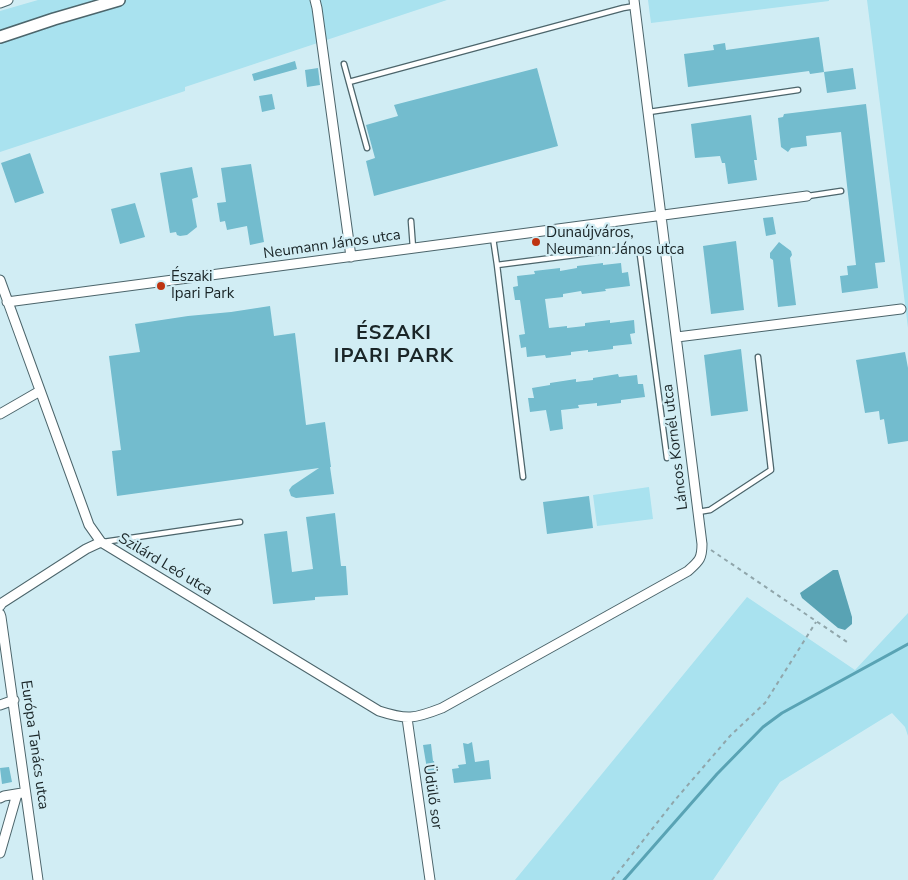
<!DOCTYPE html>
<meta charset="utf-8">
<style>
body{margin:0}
canvas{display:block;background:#d1edf4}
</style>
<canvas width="908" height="880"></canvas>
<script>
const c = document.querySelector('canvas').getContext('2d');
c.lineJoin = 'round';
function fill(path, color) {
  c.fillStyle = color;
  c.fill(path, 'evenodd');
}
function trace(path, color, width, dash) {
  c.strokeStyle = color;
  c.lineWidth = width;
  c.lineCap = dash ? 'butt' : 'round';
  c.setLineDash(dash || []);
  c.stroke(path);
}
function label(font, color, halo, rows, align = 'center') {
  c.font = font + ' "Nunito Sans",sans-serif';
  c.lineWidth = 4.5;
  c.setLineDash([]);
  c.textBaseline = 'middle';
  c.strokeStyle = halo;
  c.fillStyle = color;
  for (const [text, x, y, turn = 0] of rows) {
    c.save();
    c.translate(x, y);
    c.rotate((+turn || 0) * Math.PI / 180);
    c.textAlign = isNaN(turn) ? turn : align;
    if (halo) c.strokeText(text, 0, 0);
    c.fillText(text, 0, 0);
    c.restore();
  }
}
const green = new Path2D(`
 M38 0H447L185 87V91L0 152V11Z
 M648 0H829V1L651 23Z
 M867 0H908V328Z
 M649 487 653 519 597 526 593 495Z
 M747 597 855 670 908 613V736L905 727 892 713 780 782 713 880H515Z`);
const water = new Path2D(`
 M833 570H838L852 617V624L845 630 838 628 802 598 800 593Z`);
const stream = new Path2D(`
 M624 880 717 774 763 727 782 713 908 644`);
const building = new Path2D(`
 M819 37 824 72 810 74 809 71 688 87 684 54 714 50 713 45 725 43 726 50Z
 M295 61 297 69 254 81 252 74Z
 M318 68 320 85 307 87 305 70Z
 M537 68 558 146 374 196 366 161 375 158 366 125 398 116 394 105Z
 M853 68 856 89 827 93 824 72Z
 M272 94 275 109 262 112 259 96Z
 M866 104 885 262 875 263 878 288 842 293 840 276 848 275 847 266 856 265 841 132 806 136 807 146 791 148 788 152 781 147 778 118 783 117 784 114Z
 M751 115 757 160H754L757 180 728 184 725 163H722L720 156 695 158 691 124Z
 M30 153 44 193 15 203 1 163Z
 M251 164 264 242 250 245 247 226 227 230 225 221 220 222 217 203 226 202 221 168Z
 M192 167 198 197 192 199 197 227 187 235 180 236 177 235 176 232 170 233 160 173Z
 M135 203 145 237 120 244 111 209Z
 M773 217 776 234 766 236 763 218Z
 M736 241 744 310 711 314 703 246Z
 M779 242 791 251 792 255 790 258 796 305 778 307 773 260 770 258V253Z
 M603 263V265L621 263 622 273 628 272 630 286 605 289 606 291 582 294 581 291 563 294V297L545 299 549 328 567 326V328L585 326V323L610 320V323L634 320 635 333 630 334 632 344 613 346V349L588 352V350L571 352V355L546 358 545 355 527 357 526 347 521 348 519 335 525 334 520 300H515L513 287 518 286 517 276 535 274 534 271 560 268V271L577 268V266Z
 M270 306 274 336 295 333 306 425 325 422 331 467H330L334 494 296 498 291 496 289 490 292 486 319 468 117 496 112 451 121 450 109 356 140 352 135 324 188 316 231 312Z
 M741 349 748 411 711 416 704 355Z
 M905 352 908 368V441L888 444 884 419 880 420 879 411 865 413 856 360Z
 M618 374 619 377 637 375 638 384H643L645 397 621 400V403L597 406V403L578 405 579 408 561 410 563 429 550 431 546 410 530 412 528 398H534L532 388 550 385V383L576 379V382L593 380V378Z
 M589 496 593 528 547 534 543 502Z
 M335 513 341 566H346L348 595 315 597V600L273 604 264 534 287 531 292 572 313 569 306 517Z
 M472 742 475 762 489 760 491 779 454 783 452 769 459 768 458 765 466 764 463 743 468 744Z
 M431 744 433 761H434L435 768H434V774L428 775 423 745Z
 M9 767 12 782 2 784 0 768Z`);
const path = new Path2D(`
 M711 550 850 644
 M612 880 675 800 730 736 765 703 816 622`);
const service = new Path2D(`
 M344 64 367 148
 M349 82 623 8 635 6
 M649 112 798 90
 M808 196 841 191
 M411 221 413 248
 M493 238 497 265 523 477
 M497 265 630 248 636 250 640 255 667 458
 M698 512 710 510 771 470 758 357
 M103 542 240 522`);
const minor = new Path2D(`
 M315 0 317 8 351 257
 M0 3 8 0
 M0 280 89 525 101 542 379 711C407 720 414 719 442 708L688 571C699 561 702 559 702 544L634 0
 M7 302 807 196
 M677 337 901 309
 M0 414 40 391
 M0 606 2 603 86 549 101 542
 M0 614 1 617 38 880
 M0 705 14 700
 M407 718 430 880
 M0 798 4 796 22 793
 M0 853 17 794`);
const tertiary = new Path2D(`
 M0 37 54 19 119 0`);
const markers = [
 [536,242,5,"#be3411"],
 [161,286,5,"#be3411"]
];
const poiNames = [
 ["Dunaújváros,",546,233],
 ["Neumann János utca",546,250],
 ["Északi",171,277],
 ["Ipari Park",171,294]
];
const streetNames = [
 ["Neumann János utca",332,245,-8],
 ["Láncos Kornél utca",676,447,-97],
 ["Szilárd Leó utca",165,565,31],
 ["Európa Tanács utca",34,745,82],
 ["Üdülő sor",432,797,82]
];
const districtNames = [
 ["ÉSZAKI",394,334],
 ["IPARI PARK",394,357]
];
fill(green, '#a9e2ef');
fill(water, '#59a3b4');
trace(stream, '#59a3b4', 3);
fill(building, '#73bcce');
trace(service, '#4c656b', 7);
trace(minor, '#4c656b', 11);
trace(tertiary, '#4c656b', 14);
trace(path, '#90a6ab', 2, [4, 4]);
trace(service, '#fff', 4.5);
trace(minor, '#fff', 9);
trace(tertiary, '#fff', 11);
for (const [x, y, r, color] of markers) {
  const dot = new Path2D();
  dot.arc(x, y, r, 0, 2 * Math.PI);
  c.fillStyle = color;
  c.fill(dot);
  trace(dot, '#d1edf4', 2);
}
label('15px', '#1a2527', '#d1edf4', poiNames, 'left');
label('15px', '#1a2527', '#d1edf4', streetNames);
c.letterSpacing = '1px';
label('bold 20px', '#1a2527', '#d1edf4', districtNames);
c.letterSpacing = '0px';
</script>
